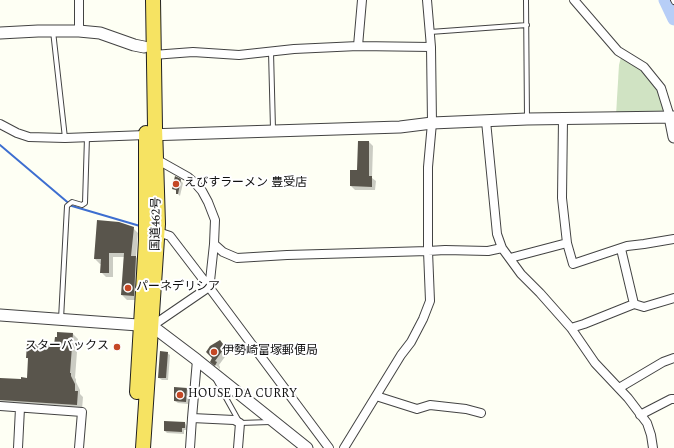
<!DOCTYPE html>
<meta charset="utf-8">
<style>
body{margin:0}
canvas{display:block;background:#fefff4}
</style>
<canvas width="674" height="448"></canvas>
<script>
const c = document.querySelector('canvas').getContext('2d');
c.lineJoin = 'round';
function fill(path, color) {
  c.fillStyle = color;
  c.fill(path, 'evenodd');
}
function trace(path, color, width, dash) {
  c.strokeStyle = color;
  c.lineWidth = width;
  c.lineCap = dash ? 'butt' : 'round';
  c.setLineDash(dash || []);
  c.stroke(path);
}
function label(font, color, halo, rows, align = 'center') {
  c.font = font + ' Spectral,"Noto Sans JP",serif';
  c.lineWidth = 4;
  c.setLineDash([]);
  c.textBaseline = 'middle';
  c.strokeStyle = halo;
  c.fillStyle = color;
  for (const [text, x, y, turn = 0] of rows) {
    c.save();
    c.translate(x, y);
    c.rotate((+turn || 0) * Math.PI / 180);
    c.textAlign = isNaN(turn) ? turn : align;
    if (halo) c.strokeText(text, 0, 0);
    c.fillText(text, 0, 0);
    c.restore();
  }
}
const cemetery = new Path2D(`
 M621 57 639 67 659 88 667 114 616 115 619 65Z`);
const shadow = new Path2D(`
 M369 142 373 146 372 178 376 181 375 190H355L351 186V171H358Z
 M180 180 183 183 180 196 177 193V191L173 189Z
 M133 228 138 233 136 257 141 262 139 300H127L122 295 124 257H113V277H106L101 272 102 264H100L95 259Z
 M73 334 78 339 75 378 76 379V382L80 390V394L83 397 82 410 0 405V379L22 381 28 379 29 359 27 358 55 346Z
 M220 341 229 353 227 354 219 365 220 367V369L211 361Z
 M167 353 170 355 168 380H162L159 378Z
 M187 389 189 391 188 404 178 403 175 401Z
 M185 423 187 426V430H184V434L167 433 165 431Z`);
const stream = new Path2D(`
 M0 145 72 206 140 226`);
const river = new Path2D(`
 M665 0 674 19`);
const building = new Path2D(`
 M358 141H369V176H372V187L350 186V170H357Z
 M175 176 181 179 178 194H176V190L172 189Z
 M97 220 119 222 134 227 131 256H136L134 296 121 295 124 253H109V273H100L101 259H94Z
 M57 332 73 333 70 373H71V376L75 384V391H78L77 405 0 400V378L21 379V377L27 378 28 358H26L27 344 54 345 55 337H57Z
 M220 340 226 348 223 350 215 361 217 362 215 366 210 362 212 358 206 352 210 346Z
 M160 351 168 352 166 378H158Z
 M174 387 187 388 186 402 174 401Z
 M164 421 185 422V428H182V432L164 431Z`);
const service = new Path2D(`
 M526 0 527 118
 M673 0 674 2
 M53 31 65 138
 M430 32 527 25
 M271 52 273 129
 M61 319 67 206 72 202 82 205 85 203 87 137
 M216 380 240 423 270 422`);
const minor = new Path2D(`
 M574 0 618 51 644 67 661 88 670 117
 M79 31V0
 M358 46 362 0
 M153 55 193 52 239 55 294 49 358 46 431 47
 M563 119 562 198 567 243 573 264 627 246 644 244 674 239
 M486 121 497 234 502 248 521 274 540 293 571 328 595 363 628 398 647 423 651 435 653 448
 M0 124 17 133 29 137 65 138 146 135
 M156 159 188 177 195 183 202 191 208 202 215 220 214 244 223 252 237 258 287 255 428 251 445 250 488 251 502 248
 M214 244 210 281 209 287 329 448
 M621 249 634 304
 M510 258 567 243
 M152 326 209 287 170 236 158 232
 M571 328 584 324 634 304 644 307 674 298
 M197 360 192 418 234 420 240 423 238 448
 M619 388 663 362 674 358
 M376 396 417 409 430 405 466 409 481 413
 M0 406 82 412 79 448
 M640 415 671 399H674
 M18 448 20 408
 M190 448 192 418
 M344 448 401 355 411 342 423 319 430 301 428 251V167L432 123 431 47 427 0`);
const tertiary = new Path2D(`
 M0 33 38 31H79L100 33 134 45 144 47
 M670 117 674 137
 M147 135 400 127 432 123 527 119 674 117
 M0 315 152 326 197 360 307 448`);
const trunk = new Path2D(`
 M137 392 146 240V133
 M143 448 158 224 156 159 155 127 153 0`);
const markers = [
 [176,184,4,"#c44825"],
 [128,288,4,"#c44825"],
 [117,347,4,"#c44825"],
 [214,352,4,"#c44825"],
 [180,395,4,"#c44825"]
];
const poiNames = [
 ["えびすラーメン 豊受店",184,184],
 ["パーネデリシア",136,288],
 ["スターバックス",109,347,"right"],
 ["伊勢崎富塚郵便局",222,352],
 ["HOUSE DA CURRY",188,395]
];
const streetNames = [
 ["国道462号",157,224,-89]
];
fill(cemetery, '#d0e3c3');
fill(shadow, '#0003');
trace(stream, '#3d6ed0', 2);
trace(river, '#b7cef7', 13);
fill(building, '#59554c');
trace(service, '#434343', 6);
trace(minor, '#434343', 10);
trace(tertiary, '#434343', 13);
trace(trunk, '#212121', 16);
trace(service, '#fff', 4);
trace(minor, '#fff', 8);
trace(tertiary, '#fff', 11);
trace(trunk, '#f6e362', 14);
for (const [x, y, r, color] of markers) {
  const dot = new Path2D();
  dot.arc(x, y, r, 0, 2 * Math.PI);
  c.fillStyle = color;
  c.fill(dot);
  trace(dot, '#fff', 1.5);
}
label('12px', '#101010', '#fff', poiNames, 'left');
label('12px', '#101010', '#fff', streetNames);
</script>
